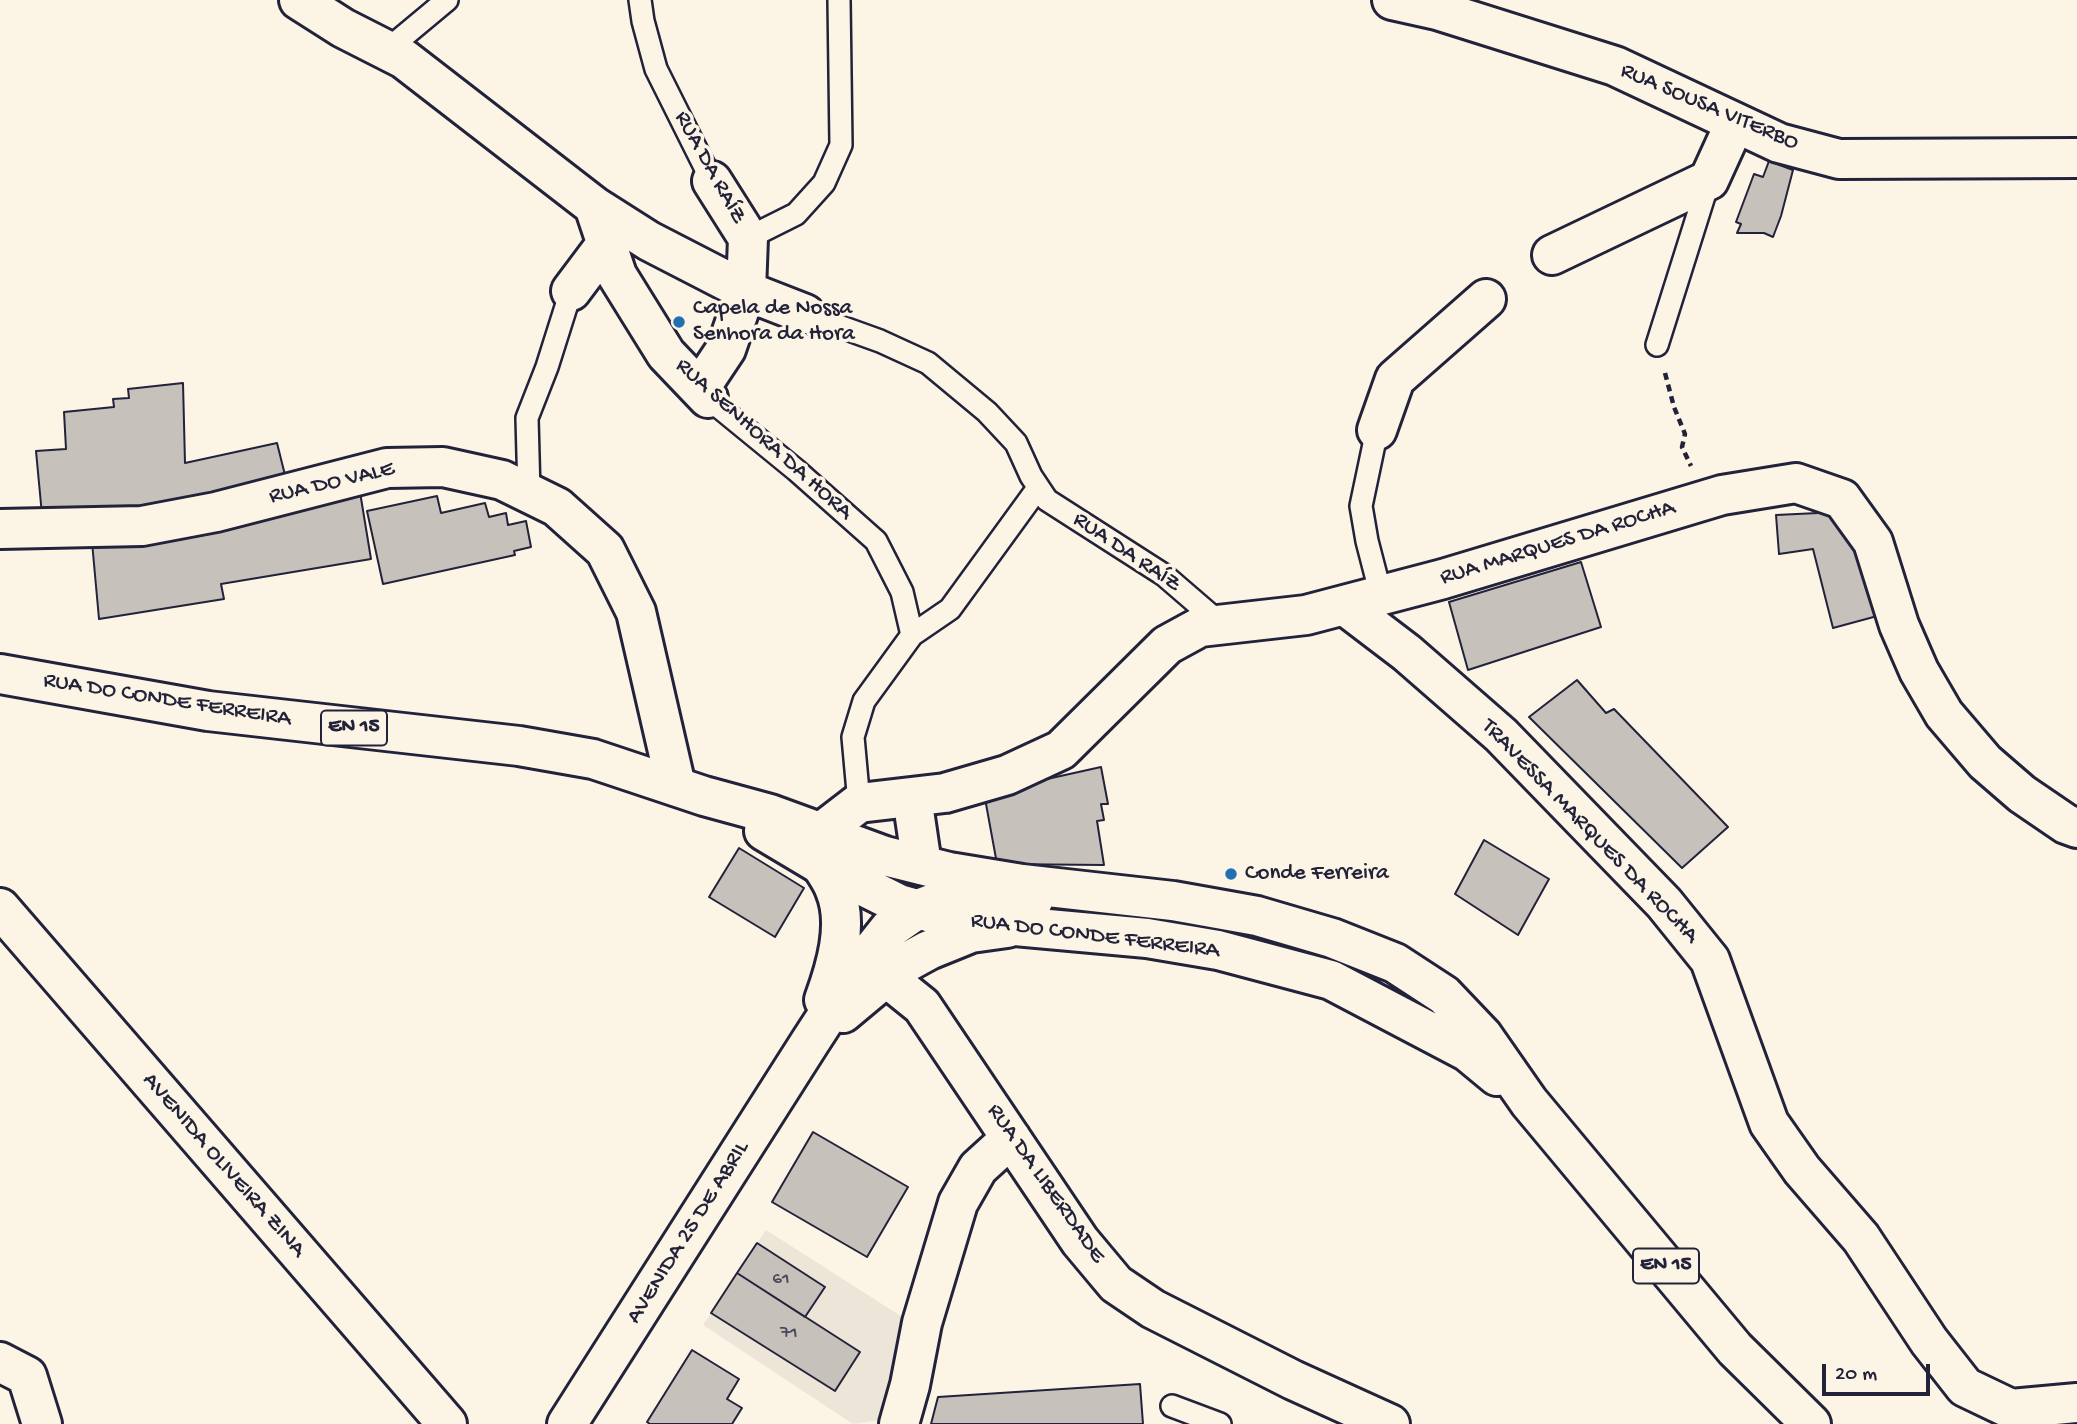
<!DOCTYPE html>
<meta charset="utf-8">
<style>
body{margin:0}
#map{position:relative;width:2077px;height:1424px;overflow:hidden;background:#fcf5e5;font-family:"Gochi Hand",sans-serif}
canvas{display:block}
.scale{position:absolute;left:1822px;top:1364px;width:108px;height:32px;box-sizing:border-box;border:4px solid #22223b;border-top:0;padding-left:9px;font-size:21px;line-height:24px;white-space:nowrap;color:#22223b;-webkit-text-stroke:5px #fcf5e5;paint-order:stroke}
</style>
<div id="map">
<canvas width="2077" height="1424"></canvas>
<div class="scale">20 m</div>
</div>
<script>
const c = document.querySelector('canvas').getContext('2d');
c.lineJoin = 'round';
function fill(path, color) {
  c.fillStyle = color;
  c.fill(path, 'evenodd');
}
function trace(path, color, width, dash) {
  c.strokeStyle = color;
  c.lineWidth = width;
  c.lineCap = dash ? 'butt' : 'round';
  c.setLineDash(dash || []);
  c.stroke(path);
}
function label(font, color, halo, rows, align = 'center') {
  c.font = font + ' "Gochi Hand",sans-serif';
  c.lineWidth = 7;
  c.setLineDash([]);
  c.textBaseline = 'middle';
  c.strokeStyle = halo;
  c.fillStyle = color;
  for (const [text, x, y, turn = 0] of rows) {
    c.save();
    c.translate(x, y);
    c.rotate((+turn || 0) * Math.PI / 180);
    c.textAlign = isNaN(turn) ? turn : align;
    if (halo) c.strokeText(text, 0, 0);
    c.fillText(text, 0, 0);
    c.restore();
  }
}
const built = new Path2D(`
 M766 1230 907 1320 886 1419 853 1424 703 1325Z`);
const building = new Path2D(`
 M1769 161 1793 170 1781 216 1773 237 1764 233H1737L1741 224 1736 222 1754 174 1763 177Z
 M183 383 185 463 277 443 286 479 163 511 42 515 36 451 66 449 64 412 114 407 113 399 129 398 128 389Z
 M360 492 371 559 221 584 224 599 99 619 92 542Z
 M437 496 441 513 485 503 489 517 506 513 508 525 526 521 531 547 514 551 515 555 383 584 367 511Z
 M1839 512 1856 523 1881 615 1833 628 1813 549 1779 554 1776 515Z
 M1581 562 1601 627 1468 670 1449 602Z
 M1577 680 1606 713 1614 709 1728 827 1682 868 1529 717Z
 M1101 767 1108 804H1101L1104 820 1097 821 1104 865 997 864 984 793Z
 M1484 840 1549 879 1518 935 1455 894Z
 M739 848 804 888 775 937 709 897Z
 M813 1132 908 1187 867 1257 772 1202Z
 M757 1243 825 1287 805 1317 737 1273Z
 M737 1273 860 1352 835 1391 711 1313Z
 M692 1350 739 1379 727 1399 742 1408 732 1424H650L647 1422Z
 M1140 1384 1143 1424H931L938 1397Z`);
const path = new Path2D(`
 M1665 373 1674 407 1685 434 1682 447 1691 466`);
const lane = new Path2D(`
 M640 0 643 21 656 69 712 181
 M387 50 447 0
 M748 238 796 214 824 183 841 145 839 0
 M805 314 880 341 928 363 987 412 1016 443 1031 476 1047 500 1164 575 1222 625
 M1657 345 1709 180
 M708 398 796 470 876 541 902 592 912 635 864 701 853 737 859 803
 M1377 430 1361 506 1367 541 1381 595
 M529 493 527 418 547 367 571 291
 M912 635 950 609 1038 488
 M1172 1406 1220 1424`);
const street = new Path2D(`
 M299 0 343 28 404 59 594 206 617 275 666 354 708 398
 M712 181 748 238 746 291 805 314
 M594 206 649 241 746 291 726 349 700 388
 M1552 255 1709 180 1735 123
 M571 291 607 243
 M1377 430 1395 379 1486 299
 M0 529 142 526 216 512 387 468 443 467 502 480 557 507 605 550 636 612 676 786
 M1344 605 1407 653 1501 735 1664 903 1710 960 1769 1123 1802 1170 1861 1238 1929 1341 1965 1387 2011 1409 2077 1403
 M912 797 922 865
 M820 833 859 803 945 793 1007 775 1061 750 1167 645 1200 627 1306 615 1443 579 1722 495 1796 483 1842 499 1873 542 1899 625 1919 671 1944 714 1985 762 2022 794 2066 824 2077 828
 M886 977 922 1006 1080 1241 1116 1284 1153 1309 1293 1380 1390 1424
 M0 1362 27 1376 42 1424
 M899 1424 910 1385 922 1323 958 1203 978 1168 1011 1138`);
const secondary = new Path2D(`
 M1392 0 1437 10 1615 66 1779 143 1839 159 2077 158
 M821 865C826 873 832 881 835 890 849 924 836 967 824 1000
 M0 908 447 1424
 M843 1013 898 967 929 950 971 933 1007 928
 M567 1424 810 1042 858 968 889 929 918 909 947 898 996 897 1033 901`);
const primary = new Path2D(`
 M0 674 208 711 519 746 593 759 704 796 770 814 885 856 949 872 1022 884 1173 901 1257 916 1332 938 1395 963 1444 995 1483 1036 1529 1102 1735 1349 1811 1424
 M764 831 821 865 899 904 960 921 1147 938 1218 950 1331 980 1468 1052 1497 1076`);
const markers = [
 [679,322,7,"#1f6fb2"],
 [1231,874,7,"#1f6fb2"]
];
const numberNames = [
 ["61",781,1280],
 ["71",789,1334]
];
const shields = [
 [354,728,66],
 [1666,1266,66]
];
const shieldNames = [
 ["EN 15",354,728],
 ["EN 15",1666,1266]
];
const streetNames = [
 ["RUA SOUSA VITERBO",1709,108,23],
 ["RUA DA RAÍZ",709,168,61],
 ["RUA SENHORA DA HORA",763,440,42],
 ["RUA DO VALE",332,484,-13],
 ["RUA MARQUES DA ROCHA",1558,544,-17],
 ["RUA DA RAÍZ",1126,553,34],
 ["RUA DO CONDE FERREIRA",167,701,9],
 ["TRAVESSA MARQUES DA ROCHA",1589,832,46],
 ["RUA DO CONDE FERREIRA",1095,937,7],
 ["AVENIDA OLIVEIRA ZINA",223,1166,49],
 ["RUA DA LIBERDADE",1045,1184,55],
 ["AVENIDA 25 DE ABRIL",689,1233,-58]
];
const poiNames = [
 ["Capela de Nossa",693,309],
 ["Senhora da Hora",693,335],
 ["Conde Ferreira",1245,874]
];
fill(built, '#ece5d8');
fill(building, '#c6c1bb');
trace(building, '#22223b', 2);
trace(lane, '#22223b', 26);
trace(street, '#22223b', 44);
trace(secondary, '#22223b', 44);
trace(primary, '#22223b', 44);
trace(path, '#22223b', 4.5, [7, 5]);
trace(lane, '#fcf5e5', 21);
trace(street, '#fcf5e5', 38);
trace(secondary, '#fcf5e5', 38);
trace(primary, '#fcf5e5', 38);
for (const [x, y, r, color] of markers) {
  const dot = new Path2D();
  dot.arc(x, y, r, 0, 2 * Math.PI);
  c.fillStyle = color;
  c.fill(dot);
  trace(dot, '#fcf5e5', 2.5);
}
label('19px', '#4b4a5b', null, numberNames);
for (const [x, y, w] of shields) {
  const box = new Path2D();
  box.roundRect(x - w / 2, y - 17.5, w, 35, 5);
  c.fillStyle = '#fcf5e5';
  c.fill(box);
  trace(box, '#22223b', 2);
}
label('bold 21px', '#22223b', null, shieldNames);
label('23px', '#22223b', '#fcf5e5', streetNames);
label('23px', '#22223b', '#fcf5e5', poiNames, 'left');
</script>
